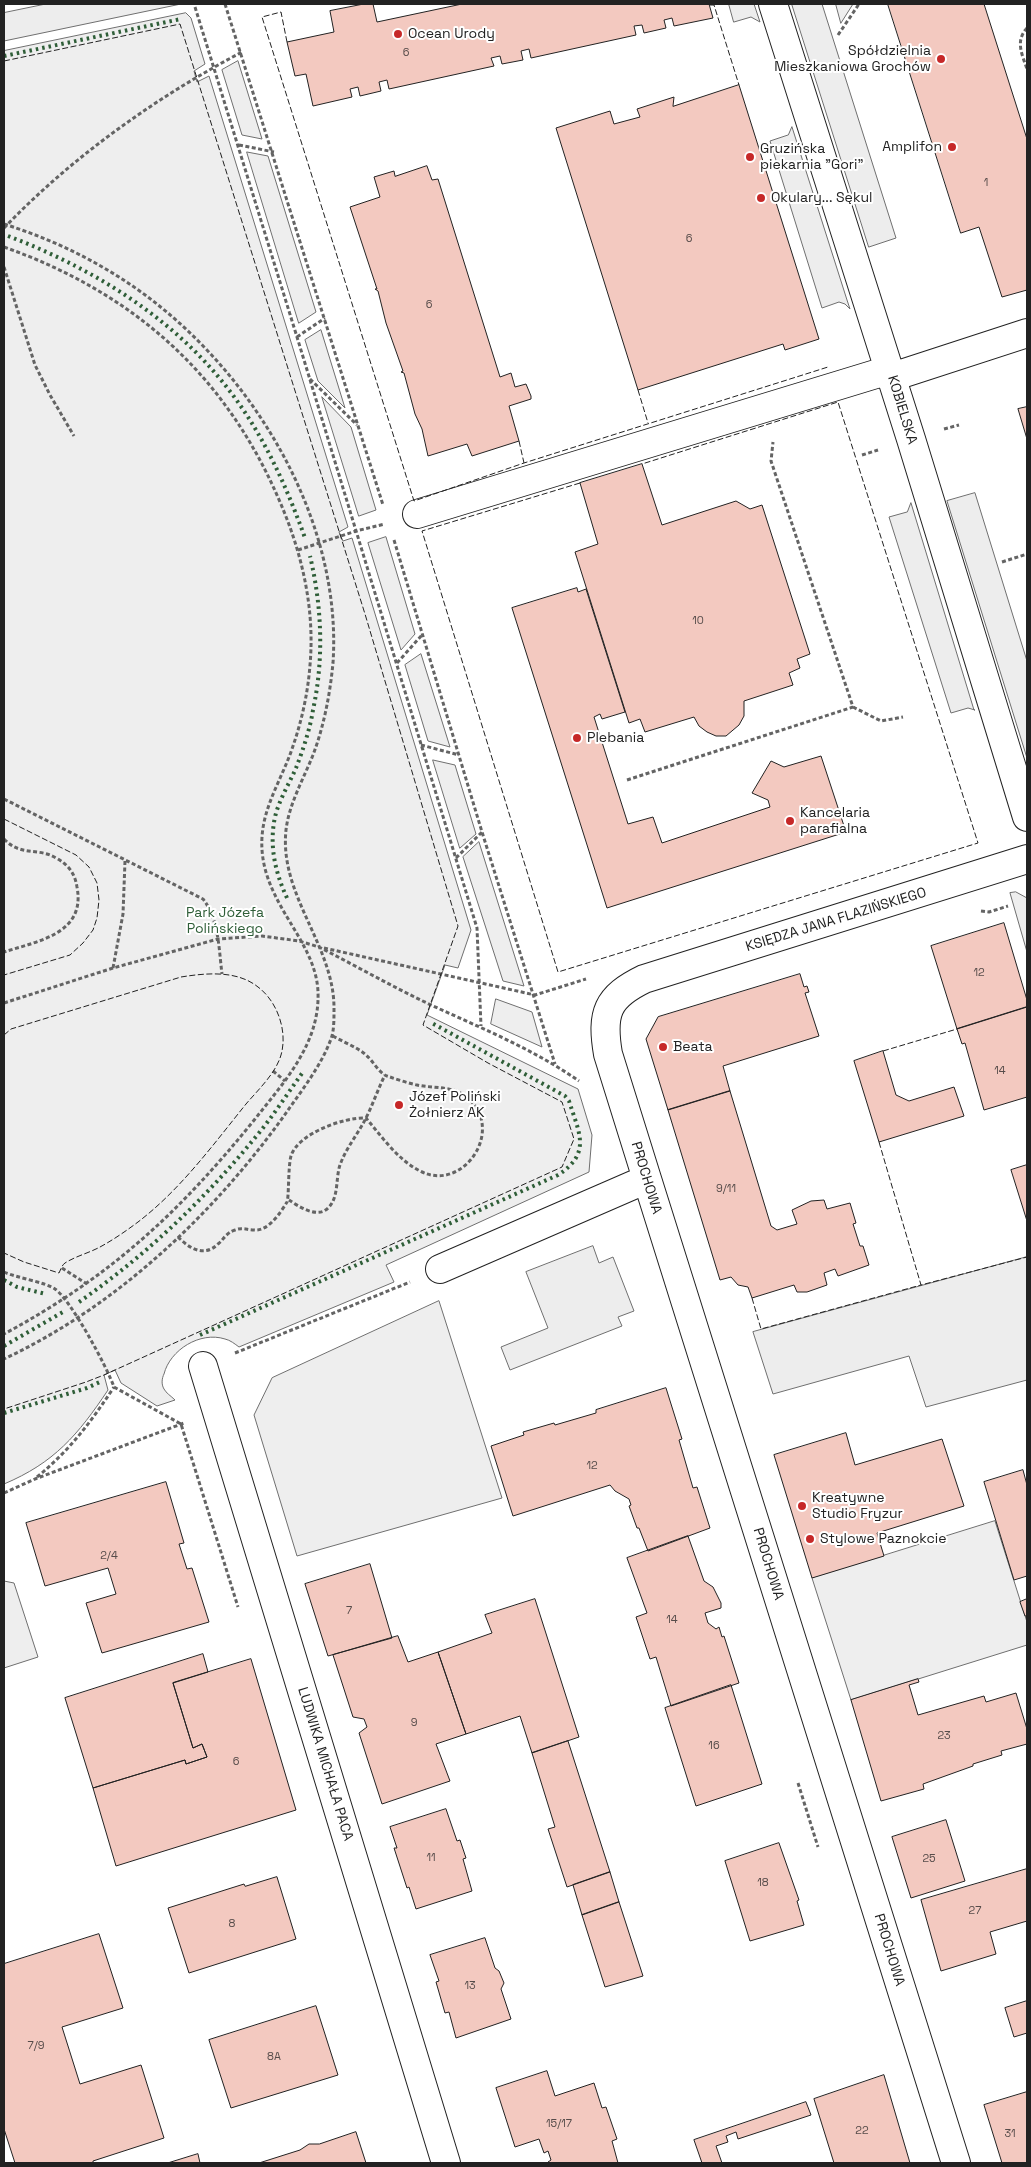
<!DOCTYPE html>
<meta charset="utf-8">
<style>
body{margin:0}
#map{position:relative;width:1031px;height:2167px;overflow:hidden;background:#fff;font-family:"Space Grotesk",sans-serif}
canvas{display:block}
.frame{position:absolute;inset:0;border:5px solid #222;pointer-events:none}
</style>
<div id="map">
<canvas width="1031" height="2167"></canvas>
<div class="frame"></div>
</div>
<script>
const c = document.querySelector('canvas').getContext('2d');
c.lineJoin = 'round';
function fill(path, color) {
  c.fillStyle = color;
  c.fill(path, 'evenodd');
}
function trace(path, color, width, dash) {
  c.strokeStyle = color;
  c.lineWidth = width;
  c.lineCap = dash ? 'butt' : 'round';
  c.setLineDash(dash || []);
  c.stroke(path);
}
function label(font, color, halo, rows, align = 'center') {
  c.font = font + ' "Space Grotesk",sans-serif';
  c.lineWidth = 4;
  c.setLineDash([]);
  c.textBaseline = 'middle';
  c.strokeStyle = halo;
  c.fillStyle = color;
  for (const [text, x, y, turn = 0] of rows) {
    c.save();
    c.translate(x, y);
    c.rotate((+turn || 0) * Math.PI / 180);
    c.textAlign = isNaN(turn) ? turn : align;
    if (halo) c.strokeText(text, 0, 0);
    c.fillText(text, 0, 0);
    c.restore();
  }
}
const green = new Path2D(`
 M836 4H853L841 23Z
 M186 13 191 18 205 64 194 71 197 82 209 76 348 527 339 532 343 541 352 538 471 930 458 968 445 965 427 1015 578 1089 592 1135 589 1172 386 1265 394 1282 239 1347C235 1344 230 1340 225 1339 200 1331 170 1350 164 1374 162 1378 161 1384 164 1389 166 1393 171 1396 175 1400L157 1406 121 1383 115 1370 104 1375 108 1390C78 1435 54 1463 4 1484V51Z
 M238 61 262 139 242 135 222 70Z
 M247 152 268 156 316 312 299 323Z
 M321 330 345 408 318 381 305 340Z
 M322 397 351 427 376 510 359 516Z
 M386 537 415 634 401 650 368 543Z
 M421 654 450 747 428 741 405 665Z
 M433 760 455 765 476 834 460 848Z
 M479 842 524 986 503 981 463 857Z
 M1016 892 1027 898V952L1010 893Z
 M496 999 532 1012 542 1047 491 1024Z
 M439 1301 502 1498 297 1556 254 1415 272 1378Z
 M995 1521 1027 1622V1645L851 1700 812 1578Z
 M4 1581 14 1583 38 1657 4 1668Z`);
const parking = new Path2D(`
 M46 4H181L4 41V13Z
 M729 4H754L760 22 751 17 734 22Z
 M792 4H822L896 238 869 247Z
 M792 127 847 300 850 309 845 304 839 302 822 308 770 141 788 135Z
 M975 493 1027 661V758L947 501Z
 M911 503 974 710H975L968 708 951 713 889 517 907 512Z
 M593 1246 599 1263 613 1257 634 1311 618 1317 622 1326 510 1370 501 1347 548 1328 526 1272Z
 M1027 1257V1380L926 1407 909 1356 773 1394 753 1332Z`);
const building = new Path2D(`
 M364 4H373L377 22 462 4H709L713 18 674 26 672 18 664 20 666 28 644 33 642 25 634 26 636 35 531 58 529 49 521 51 523 60 502 64 500 56 491 58 494 66 389 89 387 80 379 82 381 91 360 96 358 87 350 89 352 97 313 106 306 74 295 76 287 42 334 32 330 11Z
 M888 4H984L1027 139V290L1002 297 979 227 961 233Z
 M739 85 819 339 785 350 783 344 638 390 556 128 610 111 614 124 640 117 637 109 674 97 673 106Z
 M427 166 432 180 438 179 500 377 511 373 515 387 526 384 531 396V399L509 406 519 441 472 456 467 444 428 456 422 429 415 414 404 373 401 372 403 371 386 323 378 291 375 289H377L350 207 380 197 374 177 394 171 395 176Z
 M1027 407V439L1018 409Z
 M642 464 662 525 736 501 750 509 762 505 810 654 797 659 800 668 789 673 793 685 744 701V716L739 725 726 736H716L707 732 699 726 694 717 645 732 640 719 629 723 575 552 598 544 580 483Z
 M577 588 578 592 586 589 625 712 602 719 600 714 594 717 628 824 653 817 662 843 770 807 768 800 752 793 771 761 784 767 821 756 846 832 607 908 512 608Z
 M1004 923 1027 1000V1007L957 1029 931 946Z
 M800 974 804 987 807 986 809 992 805 993 819 1036 723 1066 730 1091 668 1110 646 1039 658 1017Z
 M1027 1007V1097L984 1110 965 1043 962 1044 957 1029Z
 M883 1051 896 1095 909 1101 954 1087 964 1116 879 1142 854 1061Z
 M730 1091 771 1226 777 1230 797 1224 792 1210 811 1201 824 1200 827 1209 850 1203 856 1223 853 1224 860 1246H863L869 1265 838 1276 835 1269 824 1273 827 1285 807 1292H797L794 1285 752 1298 748 1287 738 1285 731 1277 720 1280 668 1110Z
 M1027 1165V1221L1011 1170Z
 M666 1388 682 1439 679 1440 693 1488 697 1487 710 1528 648 1551 639 1528H637L629 1506 631 1505 629 1499 615 1491 610 1485 513 1516 491 1446 524 1435 523 1432 554 1423 555 1425 596 1413V1410Z
 M846 1433 855 1465 942 1439 964 1506 877 1533 884 1556 812 1578 774 1455Z
 M1023 1470 1027 1485V1576L1014 1580 984 1482Z
 M166 1482 184 1543 179 1544 187 1569 192 1568 209 1622 102 1653 86 1603 116 1594 108 1568 45 1586 26 1523Z
 M688 1536 704 1581 713 1587 721 1603V1608L705 1613 708 1623 716 1629 719 1627 722 1637 724 1636 739 1683 671 1706 656 1657 650 1659 636 1617 647 1613 627 1558Z
 M370 1564 392 1638 328 1656 305 1584Z
 M535 1599 579 1737 532 1753 520 1716 466 1734 438 1652 492 1633 485 1615Z
 M1027 1599V1616H1025L1020 1602Z
 M398 1636 408 1662 438 1652 466 1734 436 1744 450 1781 382 1804 359 1733 367 1727 364 1719 353 1717 333 1655Z
 M203 1654 208 1672 173 1683 193 1748 202 1744 207 1757 186 1764 185 1760 93 1788 65 1698Z
 M251 1659 296 1810 116 1866 93 1788 185 1760 186 1764 207 1757 202 1744 193 1748 173 1683Z
 M918 1679 919 1682 909 1685 918 1715 984 1696 986 1702 1016 1693 1027 1729V1744L1001 1751 1002 1755 973 1764V1766L923 1784 924 1789 881 1801 851 1700Z
 M731 1685 762 1784 696 1806 665 1708Z
 M568 1741 610 1872 567 1887 548 1829 555 1827 532 1753Z
 M446 1809 457 1841 460 1840 466 1858 463 1859 472 1891 416 1909 409 1887 407 1888 394 1848H397L390 1827Z
 M946 1820 965 1881 911 1898 892 1837Z
 M779 1843 799 1900 797 1901 804 1925 750 1941 725 1861Z
 M1027 1869V1921L990 1932 996 1954 941 1971 921 1900Z
 M610 1872 619 1902 582 1915 573 1885Z
 M277 1877 296 1939 189 1973 168 1908 244 1884 245 1886Z
 M619 1902 643 1976 605 1987 582 1915Z
 M99 1934 123 2008 62 2027 80 2084 141 2065 164 2138 93 2161V2163H15L4 2129V1964Z
 M485 1938 495 1968 499 1971 504 1983 501 1989 511 2019 456 2038 449 2012 445 2013 436 1982 439 1981 430 1955Z
 M1027 2001V2033L1014 2037 1005 2008Z
 M316 2006 338 2075 231 2108 209 2040Z
 M547 2071 555 2096 594 2083 602 2108 606 2107 617 2139 612 2141 618 2163H549L548 2162 551 2160 548 2151 544 2153 539 2139 515 2147 496 2088Z
 M884 2075 910 2163H834L814 2099Z
 M1027 2092V2163H1002L984 2105Z
 M806 2102 811 2115 738 2139 736 2132 726 2136 728 2142 716 2146 722 2163H702L694 2140Z
 M356 2132 366 2163H259L300 2150 309 2144H319Z
 M198 2154 200 2163H168Z`);
const path = new Path2D(`
 M225 4 383 505
 M195 7 297 337 477 928 481 1026
 M1027 28C1015 41 1022 54 1027 69
 M838 35 859 4
 M239 145 274 152
 M4 224C45 237 85 255 122 279 245 358 343 514 333 663 330 694 324 726 313 755 303 780 289 804 286 830 279 896 335 946 334 1010 334 1020 334 1031 331 1039 321 1066 302 1090 286 1113 214 1214 117 1306 4 1359
 M4 228C72 157 155 98 242 52
 M4 247C134 293 226 375 280 502 302 553 315 609 310 665 308 692 302 720 293 746 283 777 264 804 262 837 258 901 316 938 318 992 320 1043 285 1081 255 1119 179 1213 110 1277 4 1334
 M4 267 35 365 50 395 74 436
 M297 337 325 318
 M310 379 357 425
 M944 429 959 425
 M862 455 878 450
 M394 540 482 832 555 1064
 M298 550 356 531 385 524
 M1002 562 1027 554
 M397 663 422 635
 M853 707 881 721 903 717
 M421 745 459 755
 M627 780 853 707 771 461 773 442
 M4 799 203 899C219 919 219 951 222 974
 M4 839C21 857 38 847 56 858 69 865 75 874 77 887 86 934 38 941 4 952
 M456 858 482 832
 M981 911 989 912 1008 906
 M324 948 535 995 586 979
 M113 968 123 914 125 861
 M4 1003 113 968 218 939 262 936 299 941 319 947C356 966 393 987 431 1005 481 1028 533 1049 579 1081
 M273 1071 285 1081
 M289 1200C298 1206 313 1216 324 1211 340 1202 335 1179 340 1165 346 1148 358 1134 366 1118 373 1104 378 1089 385 1075
 M178 1237C189 1248 204 1258 218 1244 224 1239 226 1233 235 1230 242 1227 247 1230 254 1230 268 1232 281 1212 287 1202 289 1198 288 1166 291 1156 298 1133 345 1117 366 1118 382 1137 398 1160 420 1171 462 1193 504 1133 470 1100 455 1085 436 1089 417 1085 407 1083 396 1079 387 1076 379 1073 373 1061 366 1055 357 1047 343 1042 333 1036
 M62 1268 87 1284
 M4 1272C17 1278 45 1282 55 1289 71 1300 107 1367 114 1387L181 1424 238 1607
 M235 1353 410 1282
 M37 1477C70 1450 91 1422 114 1387
 M4 1493 35 1479 184 1423
 M798 1783 818 1847`);
const minor = new Path2D(`
 M773 4 911 439 1027 817
 M892 377 1027 333
 M417 514 889 370
 M440 1269 647 1179
 M203 1366 446 2163
 M956 2163 647 1179 608 1054C601 1013 607 997 644 979L1027 859`);
const hedge = new Path2D(`
 M4 56 181 19
 M8 236C92 268 173 317 229 390 263 434 286 485 305 538
 M287 898C275 872 269 845 275 817 279 800 289 784 296 768 303 750 310 729 313 710 324 659 322 607 310 556
 M4 1280 17 1287 46 1294
 M79 1302C145 1256 202 1202 254 1139 272 1118 287 1094 303 1072
 M200 1335 558 1175C592 1153 579 1133 569 1101L565 1096 430 1022
 M4 1346 63 1312
 M4 1413 87 1388 102 1381`);
const fence = new Path2D(`
 M710 5H714L739 85
 M287 42 281 12 262 17 414 501 524 463 828 367
 M4 61 180 24 365 614 458 926 423 1025 488 1063 562 1102 574 1139 562 1167 104 1375 86 1382 4 1409
 M638 390 648 423
 M519 441 524 463
 M580 483 422 531 558 972 978 843 838 402 642 464
 M4 819 76 855 89 867 97 883 99 900 97 918 93 930 83 943 70 955 4 975
 M4 1035 11 1029 181 977C206 973 237 970 258 987 277 1001 288 1031 281 1055 276 1073 258 1090 246 1104 213 1145 180 1190 138 1222 126 1231 113 1240 100 1247 89 1253 76 1256 65 1263 62 1265 61 1269 59 1273L24 1262 4 1253
 M883 1051 957 1029
 M879 1142 921 1285 1027 1257
 M752 1298 761 1329 921 1285`);
const markers = [
 [398,34,5,"#c62828"],
 [941,59,5,"#c62828"],
 [952,147,5,"#c62828"],
 [750,157,5,"#c62828"],
 [761,198,5,"#c62828"],
 [577,738,5,"#c62828"],
 [790,821,5,"#c62828"],
 [663,1047,5,"#c62828"],
 [399,1105,5,"#c62828"],
 [802,1506,5,"#c62828"],
 [810,1539,5,"#c62828"]
];
const numberNames = [
 ["6",406,53],
 ["1",986,183],
 ["6",689,239],
 ["6",429,305],
 ["10",698,621],
 ["12",979,973],
 ["14",1000,1071],
 ["9/11",726,1189],
 ["12",592,1466],
 ["2/4",109,1556],
 ["7",349,1611],
 ["14",672,1620],
 ["9",414,1723],
 ["23",944,1736],
 ["16",714,1746],
 ["6",236,1762],
 ["11",431,1858],
 ["25",929,1859],
 ["18",763,1883],
 ["27",975,1911],
 ["8",232,1924],
 ["13",470,1986],
 ["7/9",36,2046],
 ["8A",274,2057],
 ["15/17",559,2124],
 ["22",862,2131],
 ["31",1010,2134]
];
const poiNames = [
 ["Ocean Urody",408,34],
 ["Spółdzielnia",931,51,"right"],
 ["Mieszkaniowa Grochów",931,67,"right"],
 ["Amplifon",942,147,"right"],
 ["Gruzińska",760,149],
 ["piekarnia \"Gori\"",760,165],
 ["Okulary... Sękul",771,198],
 ["Plebania",587,738],
 ["Kancelaria",800,813],
 ["parafialna",800,829],
 ["Beata",673,1047],
 ["Józef Poliński",409,1097],
 ["Żołnierz AK",409,1113],
 ["Kreatywne",812,1498],
 ["Studio Fryzur",812,1514],
 ["Stylowe Paznokcie",820,1539]
];
const streetNames = [
 ["KOBIELSKA",902,410,73],
 ["KSIĘDZA JANA FLAZIŃSKIEGO",836,920,-17],
 ["PROCHOWA",646,1178,73],
 ["PROCHOWA",768,1564,73],
 ["LUDWIKA MICHAŁA PACA",325,1764,73],
 ["PROCHOWA",889,1950,73]
];
const parkNames = [
 ["Park Józefa",225,913],
 ["Polińskiego",225,929]
];
fill(green, '#eee');
trace(green, '#6f6f6f', 1);
fill(parking, '#ededed');
trace(parking, '#6f6f6f', 1);
fill(building, '#f3c9c0');
trace(building, '#222', 1);
trace(minor, '#222', 30);
trace(path, '#646464', 3, [4, 2.5]);
trace(minor, '#fff', 28);
trace(hedge, '#2f5e38', 4, [2.5, 4]);
trace(fence, '#222', 1, [6, 2.5]);
for (const [x, y, r, color] of markers) {
  const dot = new Path2D();
  dot.arc(x, y, r, 0, 2 * Math.PI);
  c.fillStyle = color;
  c.fill(dot);
  trace(dot, '#fff', 2);
}
label('11px', '#564c4a', null, numberNames);
label('14px', '#222', '#fff', poiNames, 'left');
label('14px', '#222', '#fff', streetNames);
label('14px', '#2f5e38', '#fff', parkNames);
</script>
